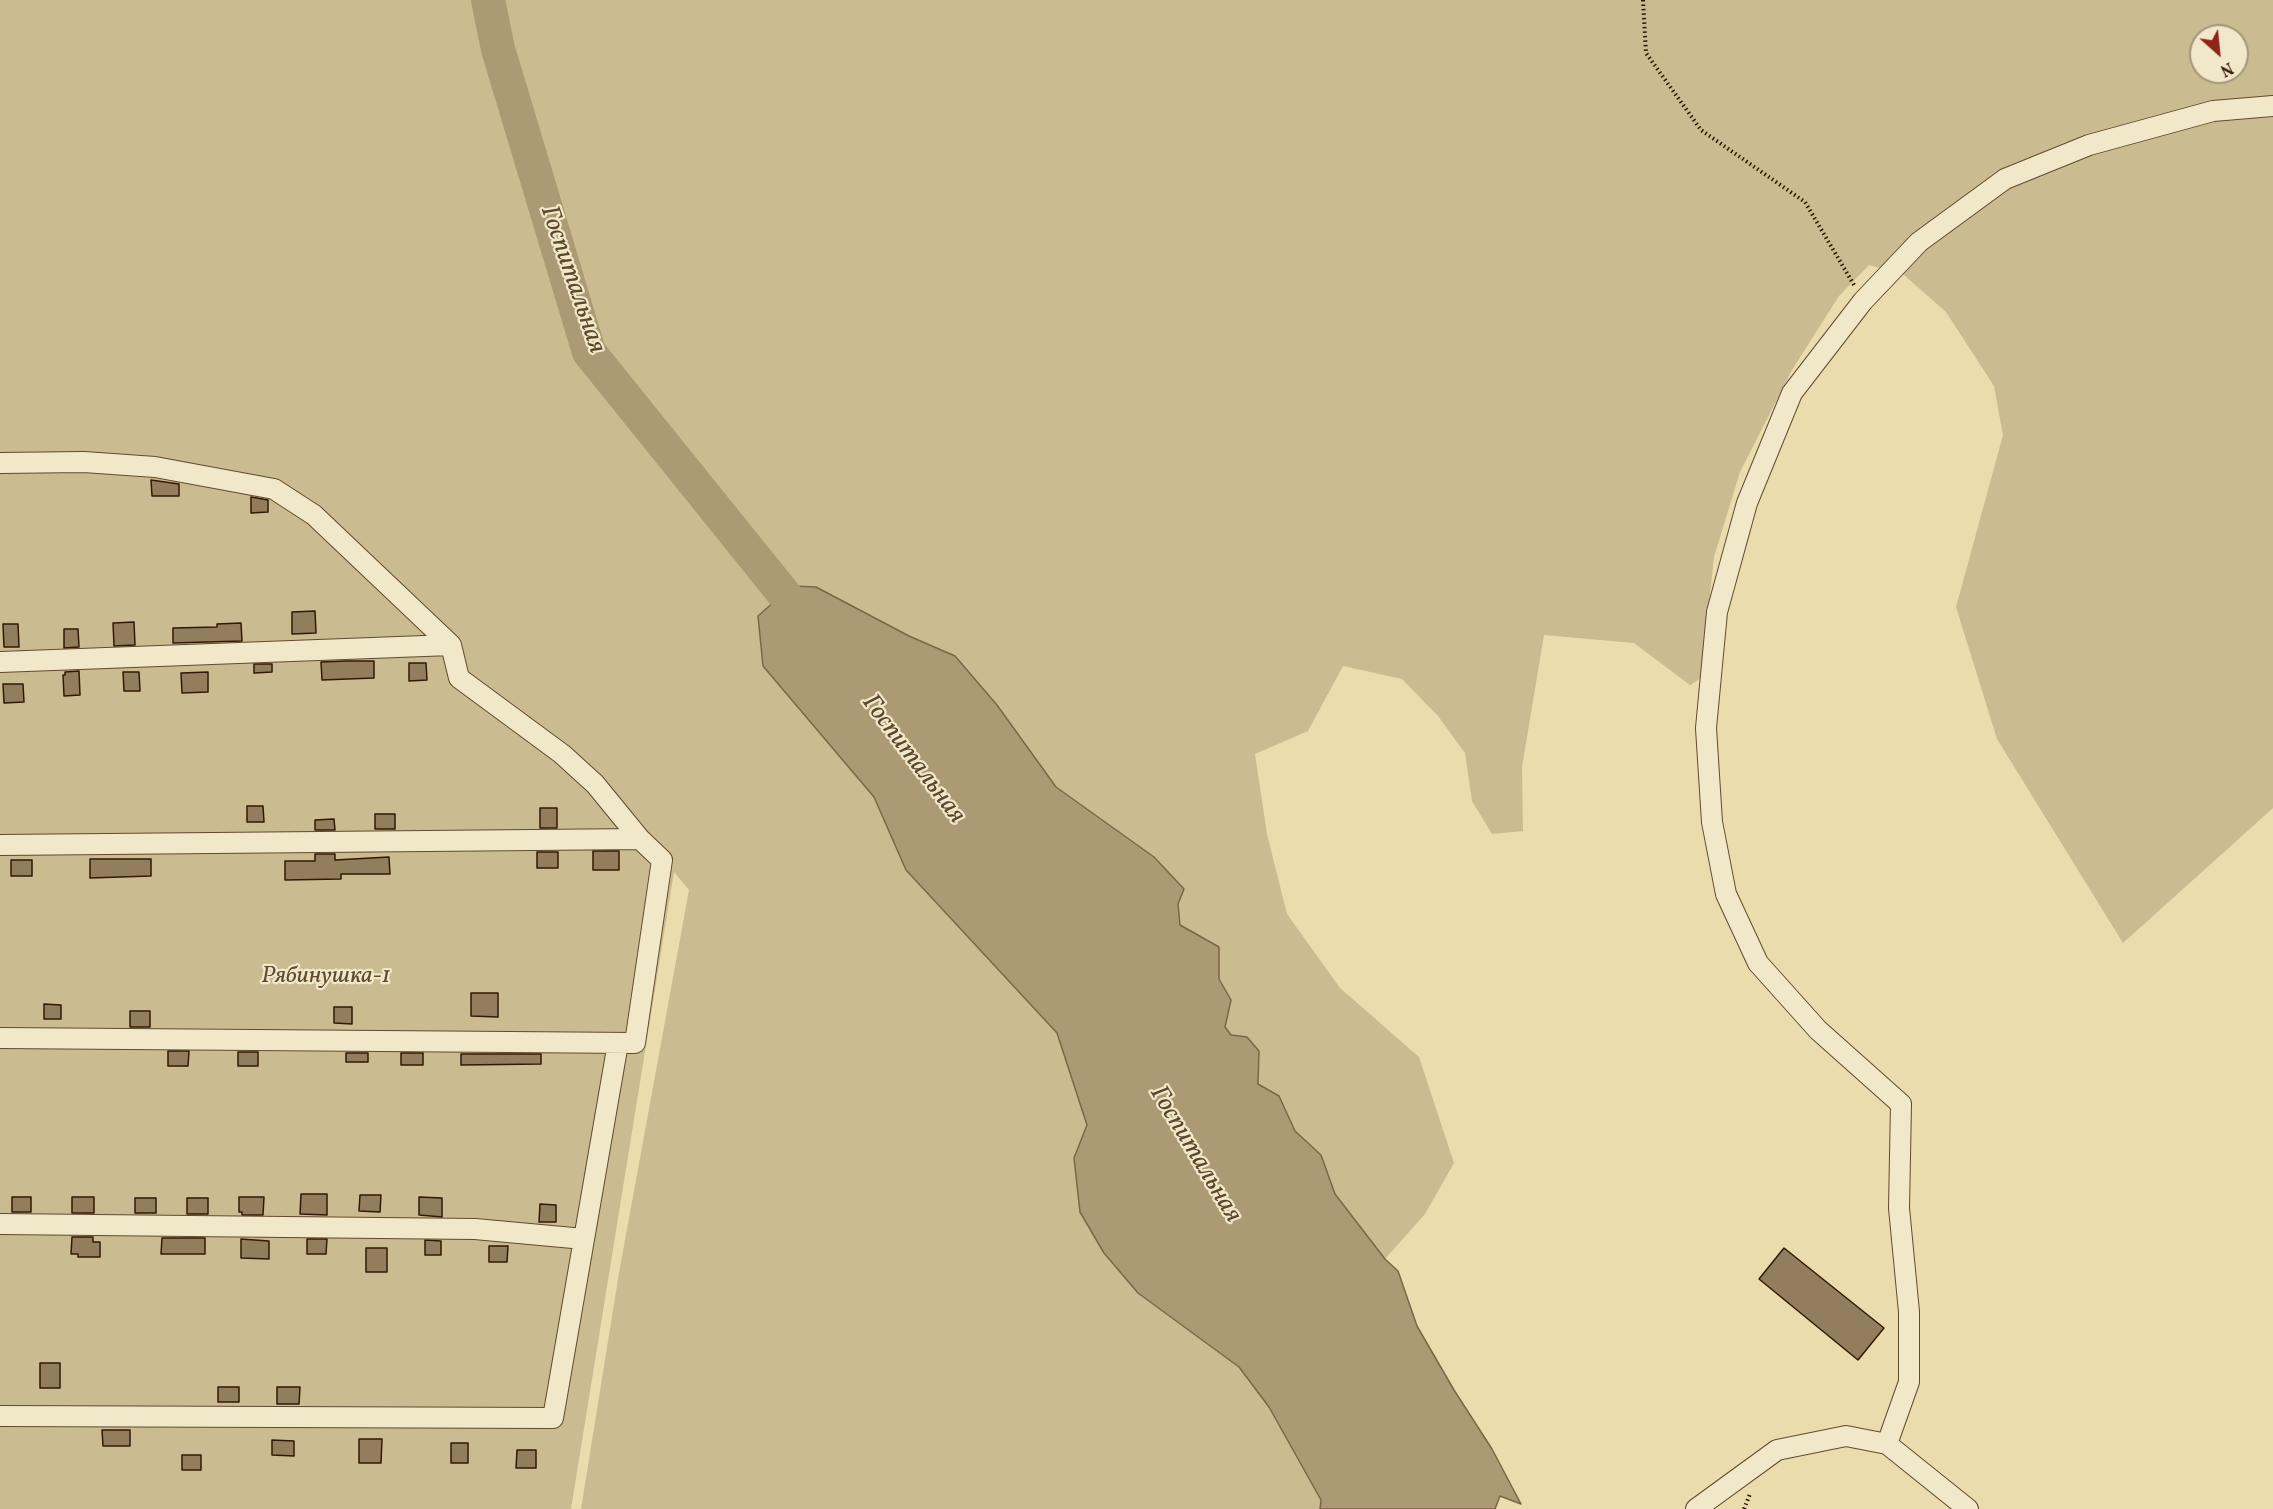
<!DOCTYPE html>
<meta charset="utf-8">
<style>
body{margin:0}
#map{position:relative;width:2273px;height:1509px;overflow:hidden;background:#eadcad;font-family:Vollkorn,serif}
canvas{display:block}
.north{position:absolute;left:2189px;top:24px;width:60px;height:60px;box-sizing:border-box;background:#f1e8ca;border:2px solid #a5957b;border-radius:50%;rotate:153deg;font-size:16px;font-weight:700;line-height:24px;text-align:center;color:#331905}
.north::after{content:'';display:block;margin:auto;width:21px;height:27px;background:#8f2418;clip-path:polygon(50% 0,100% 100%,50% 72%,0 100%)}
</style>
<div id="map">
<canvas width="2273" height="1509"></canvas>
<div class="north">N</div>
</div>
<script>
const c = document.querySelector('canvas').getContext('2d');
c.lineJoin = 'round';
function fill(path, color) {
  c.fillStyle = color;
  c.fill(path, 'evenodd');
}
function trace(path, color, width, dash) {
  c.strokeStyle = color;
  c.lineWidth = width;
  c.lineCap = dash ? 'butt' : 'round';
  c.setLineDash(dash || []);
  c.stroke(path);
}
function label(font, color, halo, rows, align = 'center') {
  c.font = font + ' Vollkorn,serif';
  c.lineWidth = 4.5;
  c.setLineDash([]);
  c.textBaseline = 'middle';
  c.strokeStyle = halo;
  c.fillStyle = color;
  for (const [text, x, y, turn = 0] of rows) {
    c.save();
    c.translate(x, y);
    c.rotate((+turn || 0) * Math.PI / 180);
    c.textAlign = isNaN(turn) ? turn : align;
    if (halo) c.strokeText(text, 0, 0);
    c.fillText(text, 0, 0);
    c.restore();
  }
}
const green = new Path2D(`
 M0 0H2273V808L2123 943 1997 739 1956 607 2003 435 1994 386 1946 312 1904 275 1869 265 1839 296 1792 370 1740 472 1714 557 1701 678 1690 685 1634 643 1544 635 1522 767 1523 831 1492 834 1472 801 1465 753 1438 716 1402 679 1343 666 1308 731 1255 754 1267 834 1287 914 1340 988 1419 1057 1454 1163 1425 1214 1385 1259 1335 1194 1321 1155 1295 1131 1279 1096 1258 1084 1231 1035 1225 1027 1231 1000 1219 979V947L1180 925 1178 904 1154 857 1056 787 997 705 955 656 909 636 816 587 763 666 874 797 906 870 1057 1033 1087 1125 1074 1158 1138 1293 1239 1367 1270 1407 1321 1500 1320 1509H581L619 1273 689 890 674 872 571 1509H0ZM2201 36H2237V72H2201Z`);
const water = new Path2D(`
 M792 586 816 587 909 636 955 656 997 705 1056 787 1154 857 1184 889 1178 904 1180 925 1219 947V979L1231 1000 1225 1027 1231 1035 1247 1037 1259 1051 1258 1084 1279 1096 1295 1131 1321 1155 1335 1194 1385 1259 1398 1271 1417 1326 1454 1390 1492 1449 1521 1504 1500 1496 1495 1509H1320L1321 1500 1269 1407 1239 1367 1138 1293 1104 1253 1080 1212 1074 1158 1087 1125 1057 1033 906 870 874 797 763 666 758 616Z`);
const river = new Path2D(`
 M488 0 498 49 589 352 813 630`);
const building = new Path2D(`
 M151 480 179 484V496H152Z
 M251 497 268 500V512L251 513Z
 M315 611 316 633 292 634V612Z
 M134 622 135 645 114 646 113 623Z
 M241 623 242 641 173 643V628L217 627V624Z
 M3 624H18L19 647H4Z
 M64 629H78L79 647 64 648Z
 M346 661H374V678L322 680 321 662Z
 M409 663H426L427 680 409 681Z
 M254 664H272V672L254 673Z
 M79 671 80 695 64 696 63 675H65V672Z
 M123 672H139L140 691H124Z
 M208 672V692L182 693 181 673Z
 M3 684H23L24 702 4 703Z
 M247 806H263L264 822H247Z
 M540 808H557V828H540Z
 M375 814H395V829H375Z
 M334 819 335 830H315V820Z
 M593 851H619V870H593Z
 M537 852H558V868H537Z
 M315 854H335V860L389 857 390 874H341V879L285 880V861H315Z
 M90 859H151V876L90 878Z
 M11 860H32V876H11Z
 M471 993H498V1017L471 1016Z
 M44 1004 61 1005V1019H44Z
 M334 1007H352V1024L334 1023Z
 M130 1011H150V1027H130Z
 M168 1051H189L188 1066H168Z
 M238 1052H258V1066H238Z
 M346 1053H368V1062H346Z
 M401 1053H423V1065H401Z
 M461 1054H541V1064L461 1065Z
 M301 1194H327V1215L300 1214Z
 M360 1195H381L380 1212 359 1211Z
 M12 1197H31V1212H12Z
 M72 1197H94V1213H72Z
 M239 1197H264L263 1215H242V1212H239Z
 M419 1197 442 1198V1217L419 1215Z
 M135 1198H156V1213H135Z
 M187 1198H208V1214H187Z
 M540 1204 556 1205V1222H539Z
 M72 1237H93V1242H100V1257H78V1254H71Z
 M162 1238H205V1254H161Z
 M241 1239 269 1241V1259L241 1258Z
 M307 1239H327L326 1254H307Z
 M425 1240 441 1241V1255H425Z
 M489 1246H508L507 1262H489Z
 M366 1248H387V1272H366Z
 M1784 1248 1884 1328 1858 1360 1759 1279Z
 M40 1363H60V1388H40Z
 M218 1387H239V1402H218Z
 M277 1387H300L299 1404H277Z
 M102 1430H130V1446H103Z
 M359 1439H382L381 1463H359Z
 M272 1440 294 1441V1456L272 1455Z
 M451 1443H468V1463H451Z
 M517 1450H536V1468H516Z
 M182 1455H201V1470H182Z`);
const path = new Path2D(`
 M1643 0 1646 53 1701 130 1805 202 1854 285
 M1744 1509 1750 1494`);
const minor = new Path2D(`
 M0 463 84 462 155 467 274 489 314 515 451 645 459 678 562 754 595 784 640 839 662 860 635 1043 0 1038
 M0 662 451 645
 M0 845 640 839
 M0 1224 475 1229 584 1239
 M0 1416 553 1418 618 1043
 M1887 1444 1909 1382V1312L1899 1208 1901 1104 1818 1030 1758 963 1726 894 1712 822 1706 728 1717 612 1747 503 1792 393 1863 301 1919 242 2005 179 2089 145 2213 111 2273 106
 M1696 1509 1777 1450 1846 1436 1887 1444 1968 1509`);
const parkNames = [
 ["Рябинушка-1",326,978]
];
const waterNames = [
 ["Госпитальная",571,280,71],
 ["Госпитальная",912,760,53],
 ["Госпитальная",1194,1155,59]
];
fill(green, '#cbbb90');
fill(water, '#ac9a74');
trace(water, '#7c6648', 1.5);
trace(river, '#ac9a74', 34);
fill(building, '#927e5c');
trace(building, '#331905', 1.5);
trace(minor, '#614a2f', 22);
trace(path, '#331905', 4, [1.5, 3]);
trace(minor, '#f1e8ca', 20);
label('italic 24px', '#614a2f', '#f1e8ca', parkNames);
label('italic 26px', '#5d462c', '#f1e8ca', waterNames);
</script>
